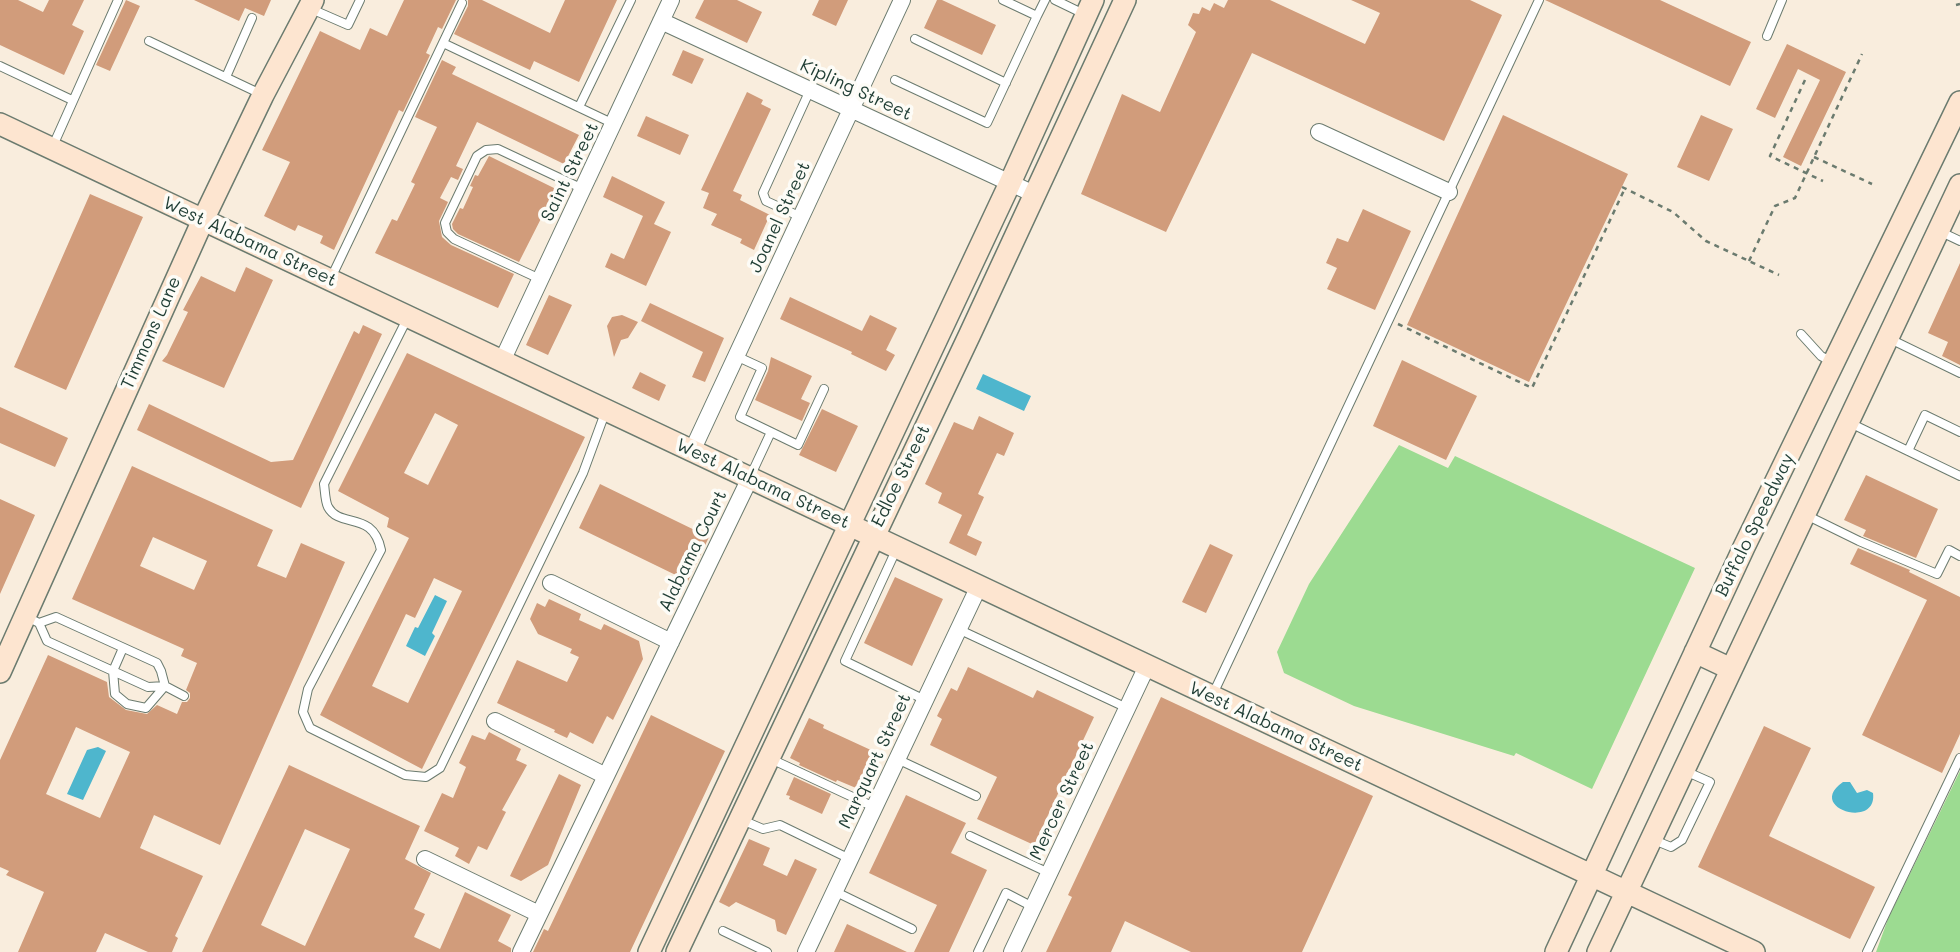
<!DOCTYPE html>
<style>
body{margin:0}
canvas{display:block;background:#f9eddd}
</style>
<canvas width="1960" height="952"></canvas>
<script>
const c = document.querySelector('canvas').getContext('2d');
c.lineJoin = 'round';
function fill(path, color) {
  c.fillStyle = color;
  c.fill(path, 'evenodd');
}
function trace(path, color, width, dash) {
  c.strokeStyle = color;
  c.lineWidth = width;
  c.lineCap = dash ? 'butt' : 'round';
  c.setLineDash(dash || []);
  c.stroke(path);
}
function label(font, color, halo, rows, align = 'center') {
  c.font = font + ' Mali,sans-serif';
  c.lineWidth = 7;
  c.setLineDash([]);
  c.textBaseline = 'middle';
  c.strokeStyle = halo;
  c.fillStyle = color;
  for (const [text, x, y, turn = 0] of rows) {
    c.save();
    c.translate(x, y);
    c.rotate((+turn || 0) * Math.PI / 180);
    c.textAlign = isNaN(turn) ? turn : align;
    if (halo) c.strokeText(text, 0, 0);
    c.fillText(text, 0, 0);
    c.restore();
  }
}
const green = new Path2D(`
 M1399 445 1448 468 1455 456 1695 568 1592 789 1516 753 1514 756 1354 706 1284 673 1277 652 1309 584Z
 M1960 771V952H1876L1888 919Z`);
const water = new Path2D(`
 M983 374 1031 396 1024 411 976 389Z
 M435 595 447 601 432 633 435 636 425 656 406 646 415 627 418 628Z
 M98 747 106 751 83 800 67 794 87 750Z
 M1843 782H1850L1857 793 1867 790 1873 793C1878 830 1805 808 1843 782Z`);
const building = new Path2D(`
 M0 0H18L43 12 49 0H84L72 25 84 31 64 75 0 45Z
 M126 0 140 6 110 71 96 65Z
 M194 0H271L264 16 245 8 239 21Z
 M404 0H456L442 29 438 27 426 53 430 55 403 112 399 110 334 250 320 243 323 236 298 225 295 231 264 216 290 162 262 150 320 31 360 50 370 28 387 36Z
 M468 0H482L550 33 565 0H617L579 82 534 61 530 70 454 34 468 6Z
 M704 0H737L762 12 747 43 695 18Z
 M819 0H848L836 26 812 15Z
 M937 0H942L996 25 982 55 924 28Z
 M1228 0H1270L1365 44 1380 13 1351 0H1470L1502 15 1444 141 1252 53 1166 232 1081 194 1122 94 1160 112 1196 32 1188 25 1193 13 1199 14 1202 7 1210 11 1214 3 1224 8Z
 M1545 0H1660L1751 42 1730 86Z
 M1787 44 1846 72 1801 166 1783 157 1820 80 1798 69 1775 118 1756 109Z
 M683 50 704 59 692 84 672 75Z
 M442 60 456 67 452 74 579 135 564 164 477 122 456 166 463 169 458 180 451 177 440 198 448 202 439 221 442 237 451 245 514 274 498 308 375 253 392 219 397 221 415 184 411 182 437 127 415 117Z
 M747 92 763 100 761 104 771 109 733 191 742 195 740 200 770 215 754 250 740 243 742 239 711 225 717 214 703 208 709 193 701 190Z
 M1503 115 1628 174 1529 382 1407 325Z
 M1701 115 1733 129 1709 181 1677 167Z
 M646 116 689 135 680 155 637 136Z
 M489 156 556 189 519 262 458 234 453 229 452 224 460 208 463 209 473 187 470 186 475 175 478 176Z
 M612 176 665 202 654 224 671 232 646 286 605 267 611 253 624 259 643 216 603 197Z
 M90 194 143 217 66 390 14 367Z
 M1363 209 1411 231 1375 310 1327 289 1337 268 1326 263 1337 238 1348 242Z
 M1960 263V365L1942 356 1948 342 1928 333Z
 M246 267 273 280 224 388 162 361 167 355 188 312 183 310 201 276 235 292Z
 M549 295 572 305 548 355 526 345Z
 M790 297 862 331 870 315 897 328 886 350 895 355 886 371 851 354 852 352 780 319Z
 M650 303 724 338 705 382 692 377 703 352 641 321Z
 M622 315 638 322 628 338 621 340 614 357 607 326 612 317Z
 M363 325 382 334 301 508 137 430 149 404 271 462 293 460 354 331 359 334Z
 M407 353 585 437 422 769 320 715 409 538 387 527 389 518 338 491ZM435 413 458 425 428 485 404 473ZM434 578 462 591 408 703 372 686 406 614 415 618Z
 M771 357 812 376 801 399 810 403 802 421 755 400 768 371Z
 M1402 360 1477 396 1446 460 1373 426Z
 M640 372 666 385 659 401 632 388Z
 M0 407 68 438 55 467 0 443Z
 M822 409 858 426 836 472 799 455Z
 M979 416 1014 433 1004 456 997 453 978 494 984 497 967 535 982 542 976 556 949 543 962 515 938 503 942 493 925 484 954 422 973 430Z
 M132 466 273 530 257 566 286 578 301 543 345 562 220 845 154 815 140 848 203 876 175 936 178 938 172 952H148L105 933 96 952H18L44 892 6 875 9 871 0 867V760L48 655 107 682 109 697 126 710 147 714 157 705 177 714 182 702H187L190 698V693L186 690 197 663 181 656 184 649 72 599ZM153 537 207 561 194 590 140 566ZM76 727 130 752 100 818 46 794Z
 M1866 475 1938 509 1916 558 1863 536 1866 530 1844 520Z
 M600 484 709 537 688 581 579 528Z
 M0 499 35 515 0 594Z
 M1210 544 1233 555 1206 613 1182 602Z
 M1858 548 1910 570 1909 572 1960 597V734L1942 773 1862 735 1927 600 1850 564Z
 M895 577 943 599 912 666 864 643Z
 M549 599 581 614 579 620 601 630 604 624 639 641 643 659 613 720 607 716 593 744 570 732 567 738 554 732 555 730 497 703 517 660 567 682 579 657 570 653 572 649 538 634 530 619 537 603 545 607Z
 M968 667 1033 698 1037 690 1094 717 1034 845 977 819 997 777 930 745 942 719 937 716 951 688 957 691Z
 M1161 697 1373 796 1302 952H1191L1125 921 1111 952H1046L1072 897 1068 895Z
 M651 715 725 751 630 952H533L544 929 548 931Z
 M809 718 824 725 823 728 873 751 856 788 837 780 836 782 799 765 800 763 790 758Z
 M1764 726 1811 748 1769 836 1875 887 1850 939 1698 867Z
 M489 732 521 749 516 760 527 765 502 810 506 812 487 850 478 846 469 864 455 856 459 848 424 831 442 793 453 798 466 767 459 763 472 735 485 740Z
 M289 765 420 826 405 859 431 873 414 909 425 914 414 937 440 949 465 892 511 915 498 941 511 948V952H202ZM305 829 350 849 305 946 261 925Z
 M559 774 581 785 548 865 521 881 510 876Z
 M794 777 831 794 822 814 789 799 790 796 786 795Z
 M906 795 966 823 951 853 987 870 949 952H914L937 905 869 873Z
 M749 839 770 848 763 865 787 876 795 859 817 869 786 935 777 931 775 920 736 902 729 907 719 902Z
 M847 924 907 952H834Z`);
const path = new Path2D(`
 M1956 5 1960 4
 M1805 80 1770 156 1823 181
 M1814 157 1872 184
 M1622 187 1673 212 1706 241 1779 275
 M1749 261 1775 206 1795 198 1862 54
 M1398 324 1532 388 1625 188`);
const lane = new Path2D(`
 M1003 0 1037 16 1045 0
 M1055 0 1086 15
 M309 8 348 25 360 0
 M1767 36 1782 0
 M915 39 1006 83
 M149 41 263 95
 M443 43 614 124
 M0 66 72 100
 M226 77 252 18
 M895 80 987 123 1037 16
 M579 107 631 0
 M52 148 118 0
 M801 217 766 201 763 193 810 90
 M1939 231 1960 241
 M331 278 462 3
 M540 279 454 239 447 232 445 223 477 156 486 150 498 149 583 189
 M407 319 324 484C325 490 325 501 328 507 340 529 373 510 381 550L308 689 303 712 310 728 405 775 426 777 440 768 583 473 605 413
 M1801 334 1821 356 1832 362
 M1888 338 1960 373
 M736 356 762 368 740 417 798 445 824 389
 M1850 423 1960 476
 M1908 451 1925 415 1960 432
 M750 477 771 432
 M1806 515 1859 541 1937 574 1949 550 1960 556
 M897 548 845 661 925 700
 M27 617 39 623 47 641 148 687 165 686 184 696
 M39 623 56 617 157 663 161 671 165 686
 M958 629 1127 708
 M123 648 113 671 115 694 127 704 146 708 165 686
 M1213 694 1539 0
 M771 759 874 807
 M897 759 976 796
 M742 820 763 829 780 825 850 859
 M970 836 1049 873
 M1654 840 1671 847 1682 840 1710 782 1685 771
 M834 891 912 929
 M723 931 767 952
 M978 952 1006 893 1033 907
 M1867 952 1960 758`);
const street = new Path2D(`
 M661 21 1034 194
 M1319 132 1449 192
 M502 361 671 0
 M692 451 902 0
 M551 583 671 642
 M495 721 606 776
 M425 859 539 914
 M521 952 750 478
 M806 952 979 586
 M1012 952 1147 666`);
const secondary = new Path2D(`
 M0 124 1754 952
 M1695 652 1731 669
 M0 672 203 220 263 95 313 0
 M649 952 1010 183 1093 0
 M677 952 970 334 1125 0
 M1556 952 1744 547 1960 102
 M1598 952 1960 185`);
const streetNames = [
 ["Kipling Street",856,90,25],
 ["Saint Street",570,172,-64],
 ["Joanel Street",780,217,-65],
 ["West Alabama Street",250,242,25],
 ["Timmons Lane",151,333,-66],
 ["Edloe Street",901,476,-64],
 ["West Alabama Street",763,484,25],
 ["Buffalo Speedway",1755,525,-64],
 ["Alabama Court",693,551,-64],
 ["West Alabama Street",1276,727,25],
 ["Marquart Street",875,761,-65],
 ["Mercer Street",1062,801,-65]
];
fill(green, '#9cdb91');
fill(water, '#4eb6cd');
fill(building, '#d19c7b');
trace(lane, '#6b7b6f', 10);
trace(street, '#6b7b6f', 18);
trace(secondary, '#6b7b6f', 24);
trace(path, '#6b7b6f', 2.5, [5, 5]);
trace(lane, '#fff', 8);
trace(street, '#fff', 16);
trace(secondary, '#fde5d0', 21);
label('18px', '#1f3d34', '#fdfcf7', streetNames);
</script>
